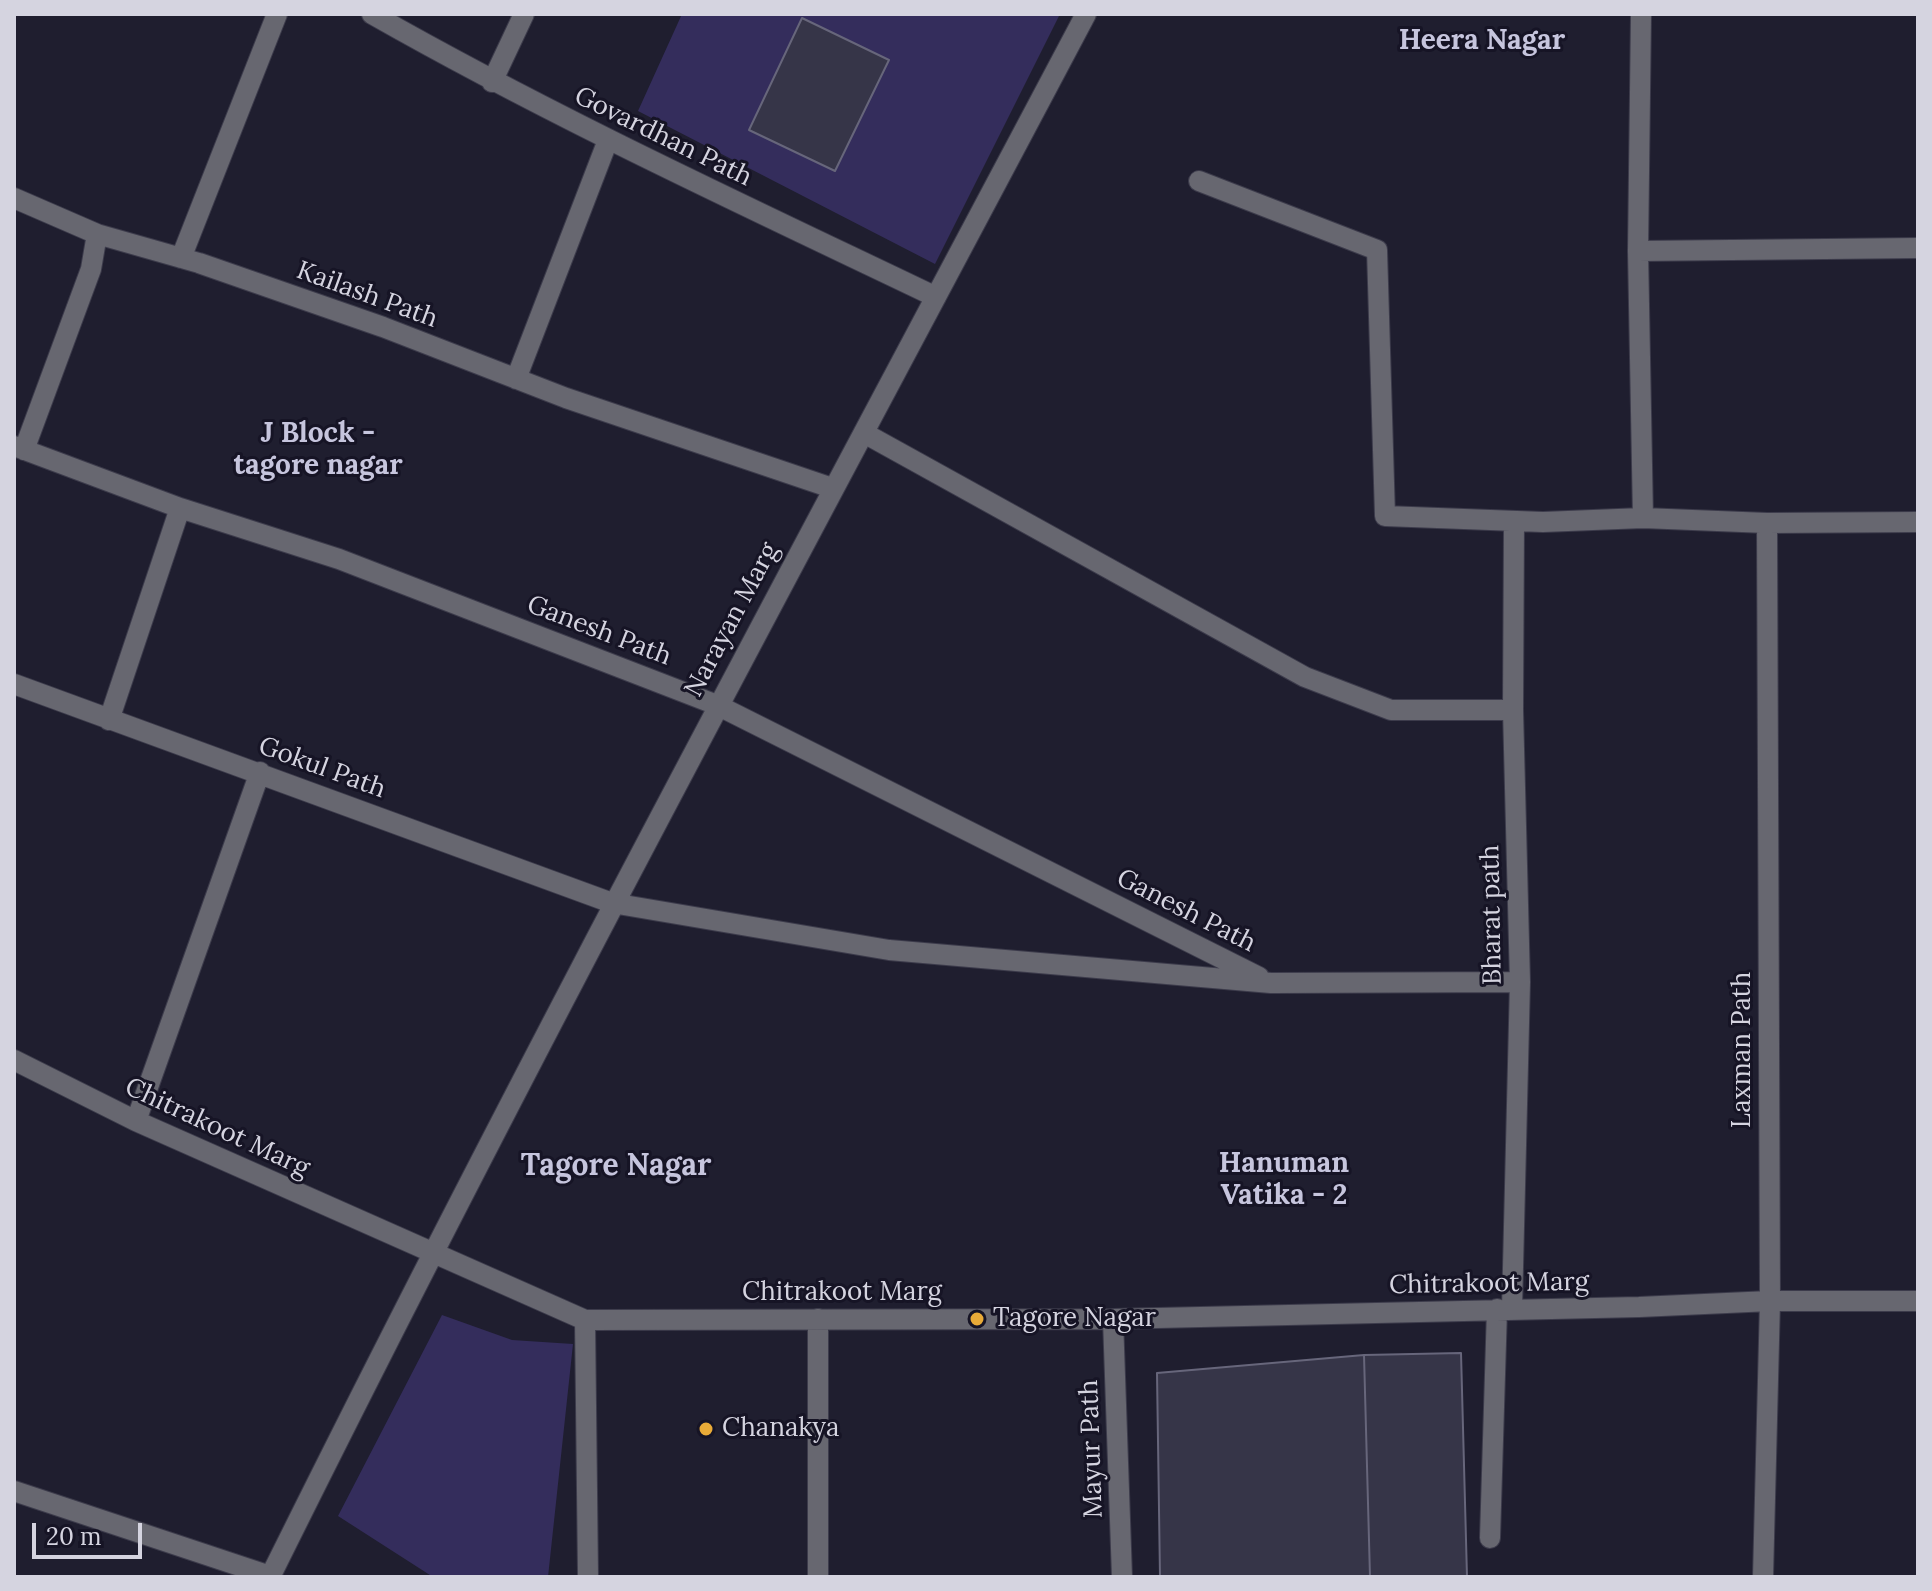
<!DOCTYPE html>
<style>
body{margin:0}
#map{position:relative;width:1932px;height:1591px;overflow:hidden;background:#1f1e2f;font-family:Lora,serif}
canvas{display:block}
.frame{position:absolute;inset:0;border:16px solid #d5d4e0;pointer-events:none}
.scale{position:absolute;left:32px;top:1523px;width:110px;height:36px;box-sizing:border-box;border:4px solid #d5d4e0;border-top:0;padding-left:10px;font-size:24px;line-height:28px;white-space:nowrap;color:#d5d4e0;-webkit-text-stroke:6px #161425;paint-order:stroke}
</style>
<div id="map">
<canvas width="1932" height="1591"></canvas>
<div class="frame"></div>
<div class="scale">20 m</div>
</div>
<script>
const c = document.querySelector('canvas').getContext('2d');
c.lineJoin = 'round';
function fill(path, color) {
  c.fillStyle = color;
  c.fill(path, 'evenodd');
}
function trace(path, color, width, dash) {
  c.strokeStyle = color;
  c.lineWidth = width;
  c.lineCap = dash ? 'butt' : 'round';
  c.setLineDash(dash || []);
  c.stroke(path);
}
function label(font, color, halo, rows, align = 'center') {
  c.font = font + ' Lora,serif';
  c.lineWidth = 6;
  c.setLineDash([]);
  c.textBaseline = 'middle';
  c.strokeStyle = halo;
  c.fillStyle = color;
  for (const [text, x, y, turn = 0] of rows) {
    c.save();
    c.translate(x, y);
    c.rotate((+turn || 0) * Math.PI / 180);
    c.textAlign = isNaN(turn) ? turn : align;
    if (halo) c.strokeText(text, 0, 0);
    c.fillText(text, 0, 0);
    c.restore();
  }
}
const green = new Path2D(`
 M682 14H1060L935 264 638 111Z
 M442 1315 512 1340 573 1344 548 1577H433L338 1516Z`);
const building = new Path2D(`
 M802 18 889 60 835 171 749 130Z
 M1461 1353 1467 1577H1370L1364 1355Z
 M1364 1355 1370 1577H1160L1157 1373Z`);
const minor = new Path2D(`
 M372 14C555 118 746 206 936 297
 M492 82 524 14
 M1199 181 1377 250 1385 516 1543 522 1643 518 1767 523 1918 522
 M14 198 97 234
 M1638 251 1641 14
 M181 258 277 14
 M516 379 608 140
 M864 433 1305 677 1391 710H1513
 M14 446 180 508 339 559 717 705 1259 977
 M24 450 91 269 97 234 199 263 383 327 566 398 832 488
 M1643 518 1638 251 1918 248
 M14 684 612 903 889 950 1271 983 1520 982
 M109 720 180 508
 M14 1060 136 1121 585 1320 1113 1319 1639 1307 1770 1301H1918
 M136 1121 260 772
 M1512 1308 1520 982 1513 710 1514 521
 M818 1319V1577
 M1113 1319 1122 1577
 M585 1320 588 1577
 M14 1491 270 1576
 M1490 1538 1497 1309
 M270 1577C531 1050 811 534 1086 14
 M1763 1577 1770 1301 1767 523`);
const markers = [
 [977,1319,8,"#e9ab38"],
 [706,1429,8,"#e9ab38"]
];
const streetNames = [
 ["Govardhan Path",663,137,26],
 ["Kailash Path",367,295,20],
 ["Narayan Marg",732,620,-62],
 ["Ganesh Path",599,631,21],
 ["Gokul Path",322,768,20],
 ["Ganesh Path",1186,911,27],
 ["Bharat path",1492,915,-91],
 ["Laxman Path",1743,1050,-90],
 ["Chitrakoot Marg",217,1128,25],
 ["Chitrakoot Marg",1489,1284,-1],
 ["Chitrakoot Marg",842,1293],
 ["Mayur Path",1092,1449,-92]
];
const poiNames = [
 ["Tagore Nagar",993,1319],
 ["Chanakya",722,1429]
];
const neighbourhoodNames = [
 ["Heera Nagar",1482,41],
 ["J Block -",318,434],
 ["tagore nagar",318,466],
 ["Hanuman",1284,1164],
 ["Vatika - 2",1284,1196]
];
const quarterNames = [
 ["Tagore Nagar",616,1166]
];
fill(green, '#342d5c');
fill(building, '#363548');
trace(building, '#67667b', 2);
trace(minor, '#3c3b4b', 22);
trace(minor, '#676770', 20);
for (const [x, y, r, color] of markers) {
  const dot = new Path2D();
  dot.arc(x, y, r, 0, 2 * Math.PI);
  c.fillStyle = color;
  c.fill(dot);
  trace(dot, '#161425', 3);
}
label('26px', '#d5d4e0', '#161425', streetNames);
label('26px', '#d5d4e0', '#161425', poiNames, 'left');
label('bold 28px', '#c6c5dd', '#161425', neighbourhoodNames);
label('bold 30px', '#c6c5dd', '#161425', quarterNames);
</script>
